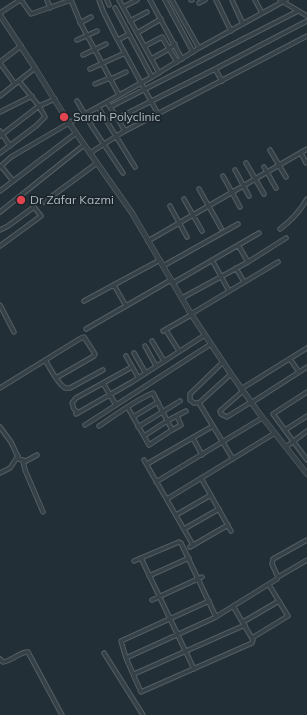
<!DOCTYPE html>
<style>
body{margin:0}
canvas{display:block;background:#222f36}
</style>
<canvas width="307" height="715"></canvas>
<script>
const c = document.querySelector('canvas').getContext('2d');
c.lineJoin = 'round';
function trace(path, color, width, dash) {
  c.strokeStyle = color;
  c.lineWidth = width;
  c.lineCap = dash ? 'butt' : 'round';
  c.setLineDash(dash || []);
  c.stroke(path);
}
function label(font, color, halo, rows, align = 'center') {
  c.font = font + ' Mulish,sans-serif';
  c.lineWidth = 3.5;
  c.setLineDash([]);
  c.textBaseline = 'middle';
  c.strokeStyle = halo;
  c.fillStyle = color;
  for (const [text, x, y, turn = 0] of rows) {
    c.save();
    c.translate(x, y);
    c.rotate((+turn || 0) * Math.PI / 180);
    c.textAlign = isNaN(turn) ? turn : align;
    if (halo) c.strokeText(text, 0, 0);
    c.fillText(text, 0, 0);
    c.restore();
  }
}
const minor = new Path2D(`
 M21 0 31 14 71 0
 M47 0 50 8
 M71 0 81 24 119 95
 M99 0 103 11 115 35 158 114
 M107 0 109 5
 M119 0 159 73
 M150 0 182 59
 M165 0 193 52
 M172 0 199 48
 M191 0H192
 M216 0 231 31
 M232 0 243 24
 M255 0 262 13
 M280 0 307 16
 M199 3 205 0
 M123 7 137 0
 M115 8 152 77
 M0 13 20 0
 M130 21 147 12
 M80 23 91 17
 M137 33 161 19
 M77 40 97 31
 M118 40 129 34
 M145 46 162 37 177 62
 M83 55 106 44
 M151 59 169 49 175 44
 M0 62 21 46
 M0 63 15 84
 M90 69 125 53
 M215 69 307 21
 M111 79 126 72
 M95 84 110 78
 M0 96 35 68
 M77 101 93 128 123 173
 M107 102 110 107 298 11
 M98 107 135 167
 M110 107 118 119
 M0 112 32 96
 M0 131 10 146
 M125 131 118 119 120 117 215 69 222 81
 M0 136 39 106 55 99
 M270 150 286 177
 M0 153 36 126 45 117 39 106 19 81
 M90 153 123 132 307 36
 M301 153 306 163 307 162
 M246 163 264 194
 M1 166 13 181
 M0 167 11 157 69 123 152 77 199 48 286 0
 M264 167 276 188
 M235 170 249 196
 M223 176 240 207
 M199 189 221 228
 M0 191 76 133
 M184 199 202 231
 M44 202 97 163
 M170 206 187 237
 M0 212 84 145
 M280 229C291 221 300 211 307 199
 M0 230 8 226 34 207 41 216 0 246
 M148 241 307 149
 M238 245 248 262
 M212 260 229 291
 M163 266 238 224
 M236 268 244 282
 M173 283 259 233
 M114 285 126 306
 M182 298 248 262 286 238
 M84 301 160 260
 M0 305 14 332
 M191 314 278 262
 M86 329 171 280
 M163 331 191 315
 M167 332 179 351
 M152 341 164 361
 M145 346 156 366
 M134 353 145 372
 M126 356 138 377
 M290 359 299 372
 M45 360C51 369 56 382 65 388H70L103 370
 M223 362 190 394V400L194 403H199L231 374
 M103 383 116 405
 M0 388 81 338 84 337 95 354 94 356 56 378
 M241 389 307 348
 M243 391 220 411 221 414 227 417 251 402
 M307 392 273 414 307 460
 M199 403 233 459
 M251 403 307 367
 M78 413 74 409 72 403 76 398 132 367
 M76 414 132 382 205 335
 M133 417 158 402
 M85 425 211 344
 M99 426C114 416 137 399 153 393L172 430 149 445 128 408
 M0 427 11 442 19 459 26 461 37 455
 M138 427 180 401
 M172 430 181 425 177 416
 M285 430 307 416
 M144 436 167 421 186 411
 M193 438 202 455
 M286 447 307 431
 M144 460 193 545
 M23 461 25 470 43 512
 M147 464 213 426
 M0 473 10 468 18 456
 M201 478 231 531
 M156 482 262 418
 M167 499 275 433
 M176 515 211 495
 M184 529 219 509
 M190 547 228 525
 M141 558 194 669
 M134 561 179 542 181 543 216 617
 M149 576 189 558
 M278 577 307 560
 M152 600 202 577
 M209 601 121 641 126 658 141 692 252 643 253 640 233 606
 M243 622 279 601
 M252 638 288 616 269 585
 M104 653 143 715
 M126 658 214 618 277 579 278 577 272 564 273 559 307 540
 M0 659 3 662C12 661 19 652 28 652L62 715
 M134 674 245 625`);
const tertiary = new Path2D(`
 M0 15 35 68 69 123 132 213 191 314 231 374 259 413 307 474`);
const markers = [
 [64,117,5,"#e0444e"],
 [21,200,5,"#e0444e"]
];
const poiNames = [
 ["Sarah Polyclinic",73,117],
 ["Dr Zafar Kazmi",30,200]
];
trace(minor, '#535e64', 5.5);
trace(tertiary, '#535e64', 6);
trace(minor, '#354146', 3.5);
trace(tertiary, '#354146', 4.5);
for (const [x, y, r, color] of markers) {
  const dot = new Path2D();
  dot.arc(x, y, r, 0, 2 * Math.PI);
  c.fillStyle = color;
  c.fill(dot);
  trace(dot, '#1b252b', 1.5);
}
label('12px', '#b0bcc3', '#1b252b', poiNames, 'left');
</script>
